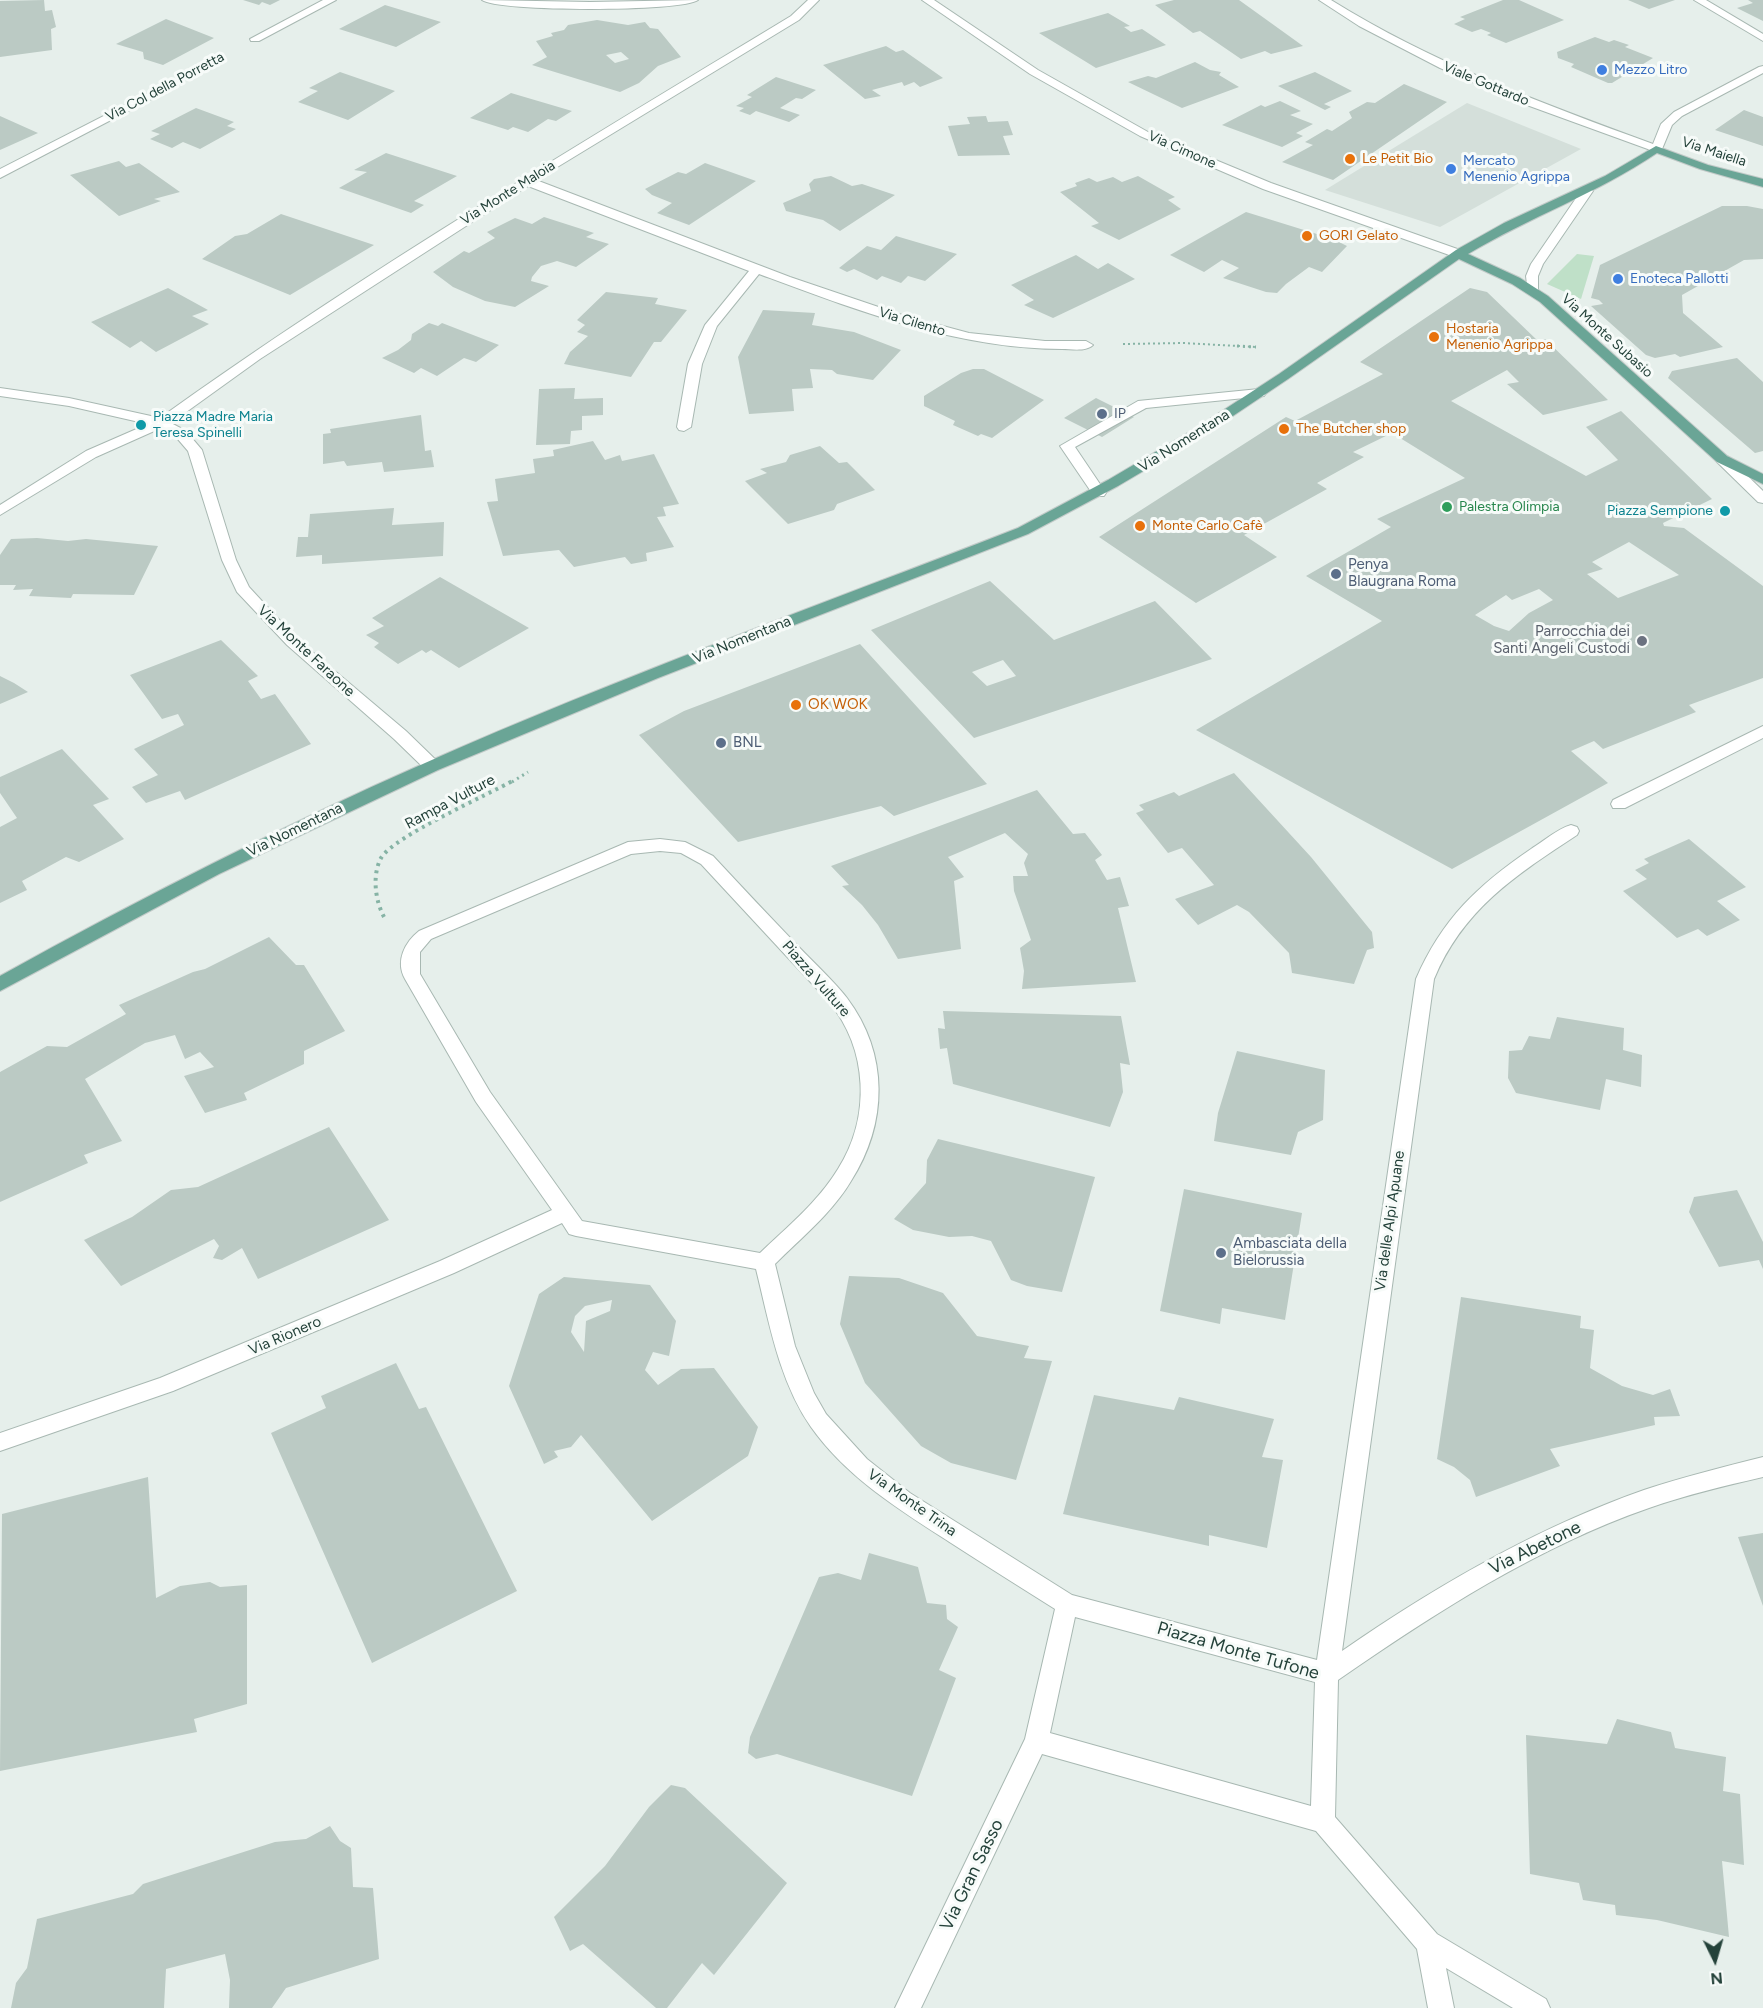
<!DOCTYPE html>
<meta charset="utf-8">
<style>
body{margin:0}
#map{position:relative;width:1763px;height:2008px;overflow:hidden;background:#e6efeb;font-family:Figtree,sans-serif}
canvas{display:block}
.north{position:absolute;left:1685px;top:1930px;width:60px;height:60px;-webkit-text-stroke:4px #f7fbf9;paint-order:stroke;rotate:175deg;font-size:16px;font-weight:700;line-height:24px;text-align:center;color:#24423a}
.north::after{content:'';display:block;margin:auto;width:21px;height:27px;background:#24423a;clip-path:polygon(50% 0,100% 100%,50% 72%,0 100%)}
</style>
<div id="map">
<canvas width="1763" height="2008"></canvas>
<div class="north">N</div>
</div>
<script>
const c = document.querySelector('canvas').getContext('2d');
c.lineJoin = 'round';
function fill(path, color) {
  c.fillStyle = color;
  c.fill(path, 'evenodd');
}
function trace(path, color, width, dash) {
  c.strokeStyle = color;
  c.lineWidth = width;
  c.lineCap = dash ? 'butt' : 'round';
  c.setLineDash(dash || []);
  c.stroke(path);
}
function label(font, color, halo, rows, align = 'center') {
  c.font = font + ' Figtree,sans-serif';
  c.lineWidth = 6;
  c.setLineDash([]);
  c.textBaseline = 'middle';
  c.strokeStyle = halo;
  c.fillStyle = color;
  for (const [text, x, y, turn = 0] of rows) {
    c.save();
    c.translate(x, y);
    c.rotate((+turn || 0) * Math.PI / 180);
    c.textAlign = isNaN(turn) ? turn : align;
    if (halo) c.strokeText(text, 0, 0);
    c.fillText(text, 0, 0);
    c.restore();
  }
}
const built = new Path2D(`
 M1467 103 1581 149 1440 227 1325 190Z`);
const green = new Path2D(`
 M1577 254 1594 256 1581 299 1547 284Z`);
const building = new Path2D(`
 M44 0 45 11 52 10 56 27 51 29 52 50 0 57V1Z
 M243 0H280L270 5 262 2 259 5Z
 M1174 0H1239L1303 46 1271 54 1265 51 1241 59 1200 31 1193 33 1155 5Z
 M1503 0H1519L1564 20 1506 43 1487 35 1491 33 1481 29 1472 32 1454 24 1465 19 1460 17Z
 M1628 0H1675L1649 9Z
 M1748 0H1763V21L1737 8 1753 3Z
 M385 5 441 22 396 47 339 29Z
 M1108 13 1130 26 1124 27 1131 32 1142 29 1166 45 1096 68 1039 33Z
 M166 19 214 38 163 65 144 59 143 52 116 44Z
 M597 20 628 25 645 22 650 28 658 29 681 57 658 66 639 83 620 92 532 65 547 57 536 41 553 36 551 33 564 30 568 25ZM621 52 629 59 615 63 606 55Z
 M1595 37 1609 42 1614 40 1629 45 1625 47 1653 58 1612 83H1608L1571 67 1574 64 1558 58 1557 52Z
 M886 46 896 52 903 50 943 78 920 87 914 82 904 86 902 82 872 90 881 96 865 99 823 65Z
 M1195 62 1210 70 1221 72 1219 75 1239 87 1182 108 1128 82 1148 76 1156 78Z
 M340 72 395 91 348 120 298 102 318 91 309 88Z
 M1315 72 1352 91 1324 104 1331 107 1325 110 1278 86Z
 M776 77 816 90 802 99 796 98 780 108 800 115 789 122 756 111 750 115 739 111 744 108 736 106 752 97 747 95Z
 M1404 84 1447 102 1333 180 1282 162 1313 145 1305 142 1327 129 1332 131 1352 118 1349 112 1367 102 1375 103Z
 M511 93 572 111 556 121 548 119 528 132 513 127 508 130 470 118Z
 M1280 101 1301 111 1290 115 1313 124 1296 133 1303 136 1282 147 1222 125 1261 105 1265 107Z
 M196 108 234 122 227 126 236 129 200 149 183 142 172 148 150 139 160 134 151 131Z
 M1744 110 1763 117V146L1715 130Z
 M0 116 38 133 0 150Z
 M986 116 988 122 1008 121 1013 135 1003 136 1010 155 958 156 948 126 970 124 967 117Z
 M386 153 457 176 414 201 424 205 411 213 339 188 367 172 354 170Z
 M119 161 126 167 139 163 180 192 154 199 161 201 119 216 70 175Z
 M705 163 756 181 689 225 657 213 672 203 652 195 645 189 678 172 686 174Z
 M831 176 852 186 862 184 895 195 840 231 823 220 786 211 783 203 811 191 809 184 814 179Z
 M1138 176 1175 197 1168 200 1181 209 1119 240 1091 226 1099 223 1060 192 1077 186 1075 183 1089 178 1097 182 1113 177 1122 182Z
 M1722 206H1747L1763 209V259L1744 260 1682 295 1683 313 1723 347 1680 357 1675 354 1655 358 1646 355 1591 306 1603 304 1599 300 1591 298 1600 265Z
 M1246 212 1333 239 1347 246 1322 272 1309 267 1286 284 1277 293 1266 292 1223 278 1239 268 1222 260 1204 272 1170 255Z
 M281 214 374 245 290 295 202 259 235 236 247 234Z
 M544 217 594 233 586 237 609 244 576 267 557 261 541 266 532 277 531 281 549 286 515 307 485 301 453 287 433 272 464 251 469 253 495 238 487 232 515 218 532 224Z
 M896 236 957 254 925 281 908 276 901 283 882 276 877 280 854 269 847 272 839 268 867 246 881 250Z
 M1076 255 1098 269 1108 263 1135 279 1053 318 1024 305 1034 300 1011 285Z
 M168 288 208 310 192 316 209 324 156 352 141 341 130 348 91 322Z
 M1470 288 1487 292 1538 341 1545 339 1608 400 1543 415 1507 384 1519 382 1507 370 1451 401 1586 476 1618 460 1586 427 1621 411 1712 499 1663 523 1664 526 1684 528 1763 586V678L1689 705 1696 712 1603 749 1594 741 1571 751 1608 783 1452 869 1196 730 1382 621 1306 576 1391 527 1377 519 1465 478 1392 433 1353 452 1364 457 1317 483 1327 489 1244 535 1277 557 1196 603 1099 537 1286 417 1295 421 1383 374 1360 362ZM1629 542 1679 575 1618 598 1587 574 1603 569 1592 562ZM1539 589 1553 600 1529 613 1509 631 1494 626 1475 615 1506 595 1512 600Z
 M606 292 658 298 655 304 687 310 661 342H654L631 377 564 364 570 352 588 336 577 332 585 325 577 320Z
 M763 310 815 313 812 325 854 332 901 350 873 380 837 374 832 370 810 369 813 388 792 389 794 411 749 414 738 357Z
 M429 323 438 326 442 323 499 345 476 362 464 358 437 376 421 368 414 373 382 358 398 350 411 340 412 334Z
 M1737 358 1763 382V451L1755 453 1668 378 1672 371Z
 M973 369H984L1044 400 992 438 981 434 978 436 953 425 955 421 924 406V396L961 373Z
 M575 388 574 399 603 398V415L582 416V430L571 431 570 444 536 445 539 389Z
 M1096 398 1134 417 1102 437 1064 418Z
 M421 415 425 451 431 450 434 467 384 472 382 462 347 466 344 461 323 464V434L331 433 330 429Z
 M593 441 605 460 620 455 622 461 654 454 679 504 663 507 666 516 657 517 674 547 646 553 647 561 631 564 625 557 574 567 559 550 503 556 487 502 498 501 495 479 535 473 533 459 554 456 553 450Z
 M820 446 839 463 847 462 875 490 837 504 834 510 788 524 745 481 767 473 760 469 786 462 790 455Z
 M394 508 392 525 444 522 443 556 322 564V555L296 557 298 537H308L310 514Z
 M37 538 68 541 86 539 158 546 134 595 73 594 71 598 29 596 33 589 13 590 16 585H0V555L11 539Z
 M440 577 529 628 459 668 431 650 426 653 422 650 398 664 374 647 379 643 366 635 384 626 372 618Z
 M990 581 1054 640 1155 601 1212 659 974 738 871 630ZM1003 660 1016 676 987 686 972 672Z
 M221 640 258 676 248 681 261 699 275 694 311 744 185 800 180 791 146 803 132 787 158 775 134 749 184 725 178 714 162 719 130 675Z
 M860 644 987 784 894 816 881 806 738 842 639 735 684 711Z
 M0 676 14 683 28 692 0 704Z
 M62 749 109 799 93 805 124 839 79 862 66 857 22 881 27 890 0 903V827L17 818 0 793V777Z
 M1234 773 1311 857 1372 932 1374 948 1367 950 1354 984 1292 973 1289 953 1249 912 1237 905 1198 925 1175 899 1214 885 1182 848 1168 853 1136 813 1144 810 1139 805 1174 792 1179 796Z
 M1037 790 1073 834 1085 833 1102 855 1095 860 1107 880 1120 877 1129 906 1118 908 1136 982 1022 989 1024 971 1020 948 1031 940 1014 891 1013 876H1028L1024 863 1028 854 1005 833 948 857 964 877 954 881 961 949 898 959 878 925 862 905 842 886 849 885 831 866Z
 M1689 839 1746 887 1717 901 1740 920 1707 936 1698 929 1677 938 1623 891 1647 879 1635 870 1649 863 1644 859Z
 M269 937 296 965H304L345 1031 304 1051V1064L244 1093 247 1100 205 1113 184 1076 214 1067 200 1052 185 1059 175 1035 145 1043 85 1079 122 1141 84 1155 88 1163 0 1202V1072L47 1046 67 1047 126 1014 119 1005 193 972 205 969Z
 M943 1011 1121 1016 1130 1065 1120 1063 1123 1092 1110 1127 953 1084 947 1048 940 1049 938 1028 945 1029Z
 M1557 1017 1624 1028 1623 1050 1642 1055 1641 1087 1606 1079 1600 1110 1516 1093 1508 1078 1509 1051 1522 1050 1529 1036 1550 1039Z
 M1237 1051 1325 1070 1323 1120 1298 1132 1291 1155 1214 1141 1218 1113Z
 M329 1127 389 1220 258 1279 242 1248 222 1260 213 1258 219 1246 214 1239 121 1286 84 1240 132 1217 171 1190 198 1187Z
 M938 1139 1095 1177 1062 1292 1027 1286 1011 1280 991 1241 972 1236 949 1237 913 1230 894 1219 926 1183 927 1160Z
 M1184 1189 1302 1213 1285 1320 1222 1308 1220 1324 1160 1311Z
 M1737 1190 1763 1242V1269L1759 1260 1719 1267 1689 1212 1694 1197Z
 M849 1276 899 1278 943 1293 977 1336 1029 1346 1024 1358 1052 1361 1016 1480 951 1463 921 1446 865 1383 840 1324Z
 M564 1277 650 1285 676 1321 669 1356 653 1352 645 1370 658 1385 681 1369 714 1368 758 1427 748 1456 652 1521 581 1435 571 1447 554 1451 558 1457 544 1464 509 1386 539 1294ZM612 1300 610 1311 586 1321 584 1352 571 1332 575 1316 585 1306Z
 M1461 1297 1581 1316 1580 1328 1594 1330 1590 1368 1622 1386 1653 1395 1670 1389 1680 1416 1654 1417 1655 1425 1550 1449 1560 1466 1476 1497 1470 1480 1454 1467 1437 1459Z
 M396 1363 419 1409 426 1407 517 1591 372 1663 271 1433 326 1408 321 1396Z
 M1094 1395 1174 1410 1179 1397 1274 1419 1262 1457 1283 1460 1267 1548 1209 1535V1546L1063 1514Z
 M148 1477 156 1598 180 1586 210 1582 220 1587 247 1585V1704L194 1719 197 1732 0 1771 2 1514Z
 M1763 1533V1606L1738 1537Z
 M869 1553 918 1567 927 1603 946 1605 947 1619 958 1627 939 1670 956 1678 912 1796 777 1754 756 1759 748 1753 750 1737 819 1577 838 1573 861 1580Z
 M1617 1719 1671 1732 1675 1748 1726 1757 1723 1791 1740 1794 1744 1865 1722 1861 1729 1937 1657 1920 1616 1915 1615 1905 1583 1900 1579 1883 1530 1874 1526 1735 1607 1744Z
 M671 1785 685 1788 787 1883 714 1975 702 1963 667 2008H656L583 1944 570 1951 554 1917 605 1866 649 1807Z
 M330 1826 340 1841 351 1848 353 1887 373 1888 379 1959 286 1988 272 2008H229L230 1980 225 1954 166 1969 164 2008H11L16 1983 27 1968 37 1919 133 1894 143 1884 275 1842 306 1839Z`);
const pathFar2 = new Path2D(`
 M204 67 223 56
 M1123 344 1183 343 1256 347`);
const pathFar1 = new Path2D(`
 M1237 346 1256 347
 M512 782 528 772`);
const path = new Path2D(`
 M384 917C375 900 372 875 381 858 394 836 488 795 514 780`);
const minor = new Path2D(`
 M323 0H336L259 41H251L250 39Z
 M482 0 590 2 698 0C683 12 497 12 482 0Z
 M808 0H819L799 20 536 180 790 277 902 315 969 333 1045 341H1086L1093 345C1086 352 1071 349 1062 349 957 349 856 310 759 274L717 326 702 364 691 427 684 431 679 430 677 427 688 364 705 325 749 271 528 186 260 359 171 423 186 431 202 450 236 560 249 587 297 639 406 731 438 762 440 766 438 770H426L394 739 287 645 237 592 222 560 188 451 176 437 161 428 96 457 0 515V505L86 451 148 424 69 406 0 396V388L69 398 160 418C362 273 578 145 791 16Z
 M922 0H934L1038 70 1148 132 1271 183 1463 251 1465 254 1459 258 1455 257 1263 189 1140 136 1030 74Z
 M1319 0H1331C1432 63 1541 103 1653 144L1661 124 1674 112 1759 67 1763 66V73L1682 116 1672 125 1662 149 1656 152 1524 104 1440 68 1359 26Z
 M1694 0H1706L1763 34V41Z
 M174 80 180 83 178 85 0 178V169Z
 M1587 187 1593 191 1543 264 1538 276V290L1532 294 1528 293 1526 276 1531 264 1583 188Z
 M1259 389 1264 390 1266 393 1264 396 1146 408 1075 447 1106 493 1104 496H1094L1060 446 1138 401Z
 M1722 455 1727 456 1763 491V503L1758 502 1717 462 1715 459 1717 456Z
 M1763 726V738L1625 808H1613L1611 804 1613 800Z
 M1571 825 1577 827 1579 831 1577 835C1516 875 1463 909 1434 979L1342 1651C1436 1586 1536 1528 1644 1490 1683 1477 1723 1467 1763 1457V1477C1724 1486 1686 1495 1649 1508 1537 1547 1435 1613 1338 1680L1335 1817 1437 1934 1546 1999 1550 2008H1513L1446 1968 1454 2008H1428L1417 1949 1316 1831 1042 1754 921 2008H895L1025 1739 1055 1609C1020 1587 985 1565 951 1543 900 1510 847 1478 811 1427 779 1381 769 1322 756 1269L576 1236 569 1234 562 1223 454 1273 173 1391 0 1451V1433L160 1378 440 1261 552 1210 476 1102 405 979C395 961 405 942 419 931L628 842 660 839 685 842 713 856C741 886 769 916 797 945 814 963 832 979 847 998 889 1054 888 1123 851 1181 832 1213 801 1238 775 1264L795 1346 814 1393 826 1414 867 1459 910 1493 1072 1595 1317 1660 1416 979C1442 919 1478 885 1531 849 1544 841 1557 829 1571 825ZM660 851 681 853 701 864 829 1002C868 1049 871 1117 838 1169 818 1202 787 1227 760 1253L582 1221 490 1092 420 974V952L431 939 631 854ZM1075 1617 1315 1682 1311 1806 1050 1733Z`);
const major = new Path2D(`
 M1656 146 1708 165 1763 179V187L1700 169 1657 153C1598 193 1530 217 1468 254L1520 278 1548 296 1727 456 1763 474V484L1717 462 1540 302 1512 284 1459 259 1288 379 1206 434 1118 486 1028 534 658 678 438 770 219 874 0 991V976C139 899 280 827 425 763 619 677 820 605 1018 528L1108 480 1196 428 1279 374 1456 250 1504 223 1605 176Z`);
const markers = [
 [1602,70,6,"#3f7fe0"],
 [1350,159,6,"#e8710a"],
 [1451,169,6,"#3f7fe0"],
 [1307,236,6,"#e8710a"],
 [1618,279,6,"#3f7fe0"],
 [1434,337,6,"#e8710a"],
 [1102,414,6,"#5c6f8a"],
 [141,425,6,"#0f9aa8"],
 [1284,429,6,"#e8710a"],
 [1447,507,6,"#2e9e5b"],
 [1725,511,6,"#0f9aa8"],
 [1140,526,6,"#e8710a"],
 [1336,574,6,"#5c6f8a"],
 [1642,641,6,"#6b7280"],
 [796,705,6,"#e8710a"],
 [721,743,6,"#5c6f8a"],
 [1221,1253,6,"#5c6f8a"]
];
const farShopnames = [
 ["Mezzo Litro",1614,70],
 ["Mercato",1463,161],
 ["Menenio Agrippa",1463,177],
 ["Enoteca Pallotti",1630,279]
];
const farStreetnames = [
 ["Viale Gottardo",1486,84,23],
 ["Via Col della Porretta",165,87,-28],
 ["Via Cimone",1182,150,24],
 ["Via Maiella",1714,152,18],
 ["Via Monte Maloia",508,193,-32],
 ["Via Cilento",912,322,17],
 ["Via Monte Subasio",1607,336,42]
];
const farFoodnames = [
 ["Le Petit Bio",1362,159],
 ["GORI Gelato",1319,236],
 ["Hostaria",1446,329],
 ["Menenio Agrippa",1446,345],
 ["The Butcher shop",1296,429],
 ["Monte Carlo Cafè",1152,526]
];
const farServicenames = [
 ["IP",1114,414]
];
const farCulturenames = [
 ["Piazza Madre Maria",153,417],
 ["Teresa Spinelli",153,433],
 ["Piazza Sempione",1713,511,"right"]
];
const farLeisurenames = [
 ["Palestra Olimpia",1459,507]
];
const streetNames = [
 ["Via Nomentana",1184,441,-32],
 ["Via Nomentana",742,640,-22],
 ["Via Monte Faraone",306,651,43],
 ["Rampa Vulture",450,802,-28],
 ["Via Nomentana",295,830,-26],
 ["Piazza Vulture",816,979,49],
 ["Via delle Alpi Apuane",1390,1221,-82],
 ["Via Rionero",285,1336,-23],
 ["Via Monte Trina",912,1503,35]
];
const serviceNames = [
 ["Penya",1348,565],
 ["Blaugrana Roma",1348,582],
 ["BNL",733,743],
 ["Ambasciata della",1233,1244],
 ["Bielorussia",1233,1261]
];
const worshipNames = [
 ["Parrocchia dei",1630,632],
 ["Santi Angeli Custodi",1630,649]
];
const foodNames = [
 ["OK WOK",808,705]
];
const nearStreetnames = [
 ["Via Abetone",1535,1548,-26],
 ["Piazza Monte Tufone",1238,1651,16],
 ["Via Gran Sasso",972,1875,-64]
];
fill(built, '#d4dfda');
fill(green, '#bfe0c8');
fill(building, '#bbcac4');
trace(minor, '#a8b8b2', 2);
trace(major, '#c2cac8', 2);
trace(pathFar2, '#86b3a5', 2, [2, 3]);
trace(pathFar1, '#86b3a5', 3, [2, 4]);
trace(path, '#86b3a5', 4, [3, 4.5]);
fill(minor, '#fff');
fill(major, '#6aa596');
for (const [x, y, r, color] of markers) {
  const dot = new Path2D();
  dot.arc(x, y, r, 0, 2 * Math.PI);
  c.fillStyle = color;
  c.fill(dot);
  trace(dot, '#f7fbf9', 2);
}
label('14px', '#366cbe', '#f7fbf9', farShopnames, 'left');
label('14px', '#24423a', '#f7fbf9', farStreetnames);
label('14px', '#c56008', '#f7fbf9', farFoodnames, 'left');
label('14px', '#4e5e75', '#f7fbf9', farServicenames, 'left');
label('14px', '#0d838f', '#f7fbf9', farCulturenames, 'left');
label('14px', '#27864d', '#f7fbf9', farLeisurenames, 'left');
label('15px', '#24423a', '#f7fbf9', streetNames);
label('15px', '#4e5e75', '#f7fbf9', serviceNames, 'left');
label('15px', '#5b616d', '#f7fbf9', worshipNames, 'right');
label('15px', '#c56008', '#f7fbf9', foodNames, 'left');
label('18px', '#24423a', '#f7fbf9', nearStreetnames);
</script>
